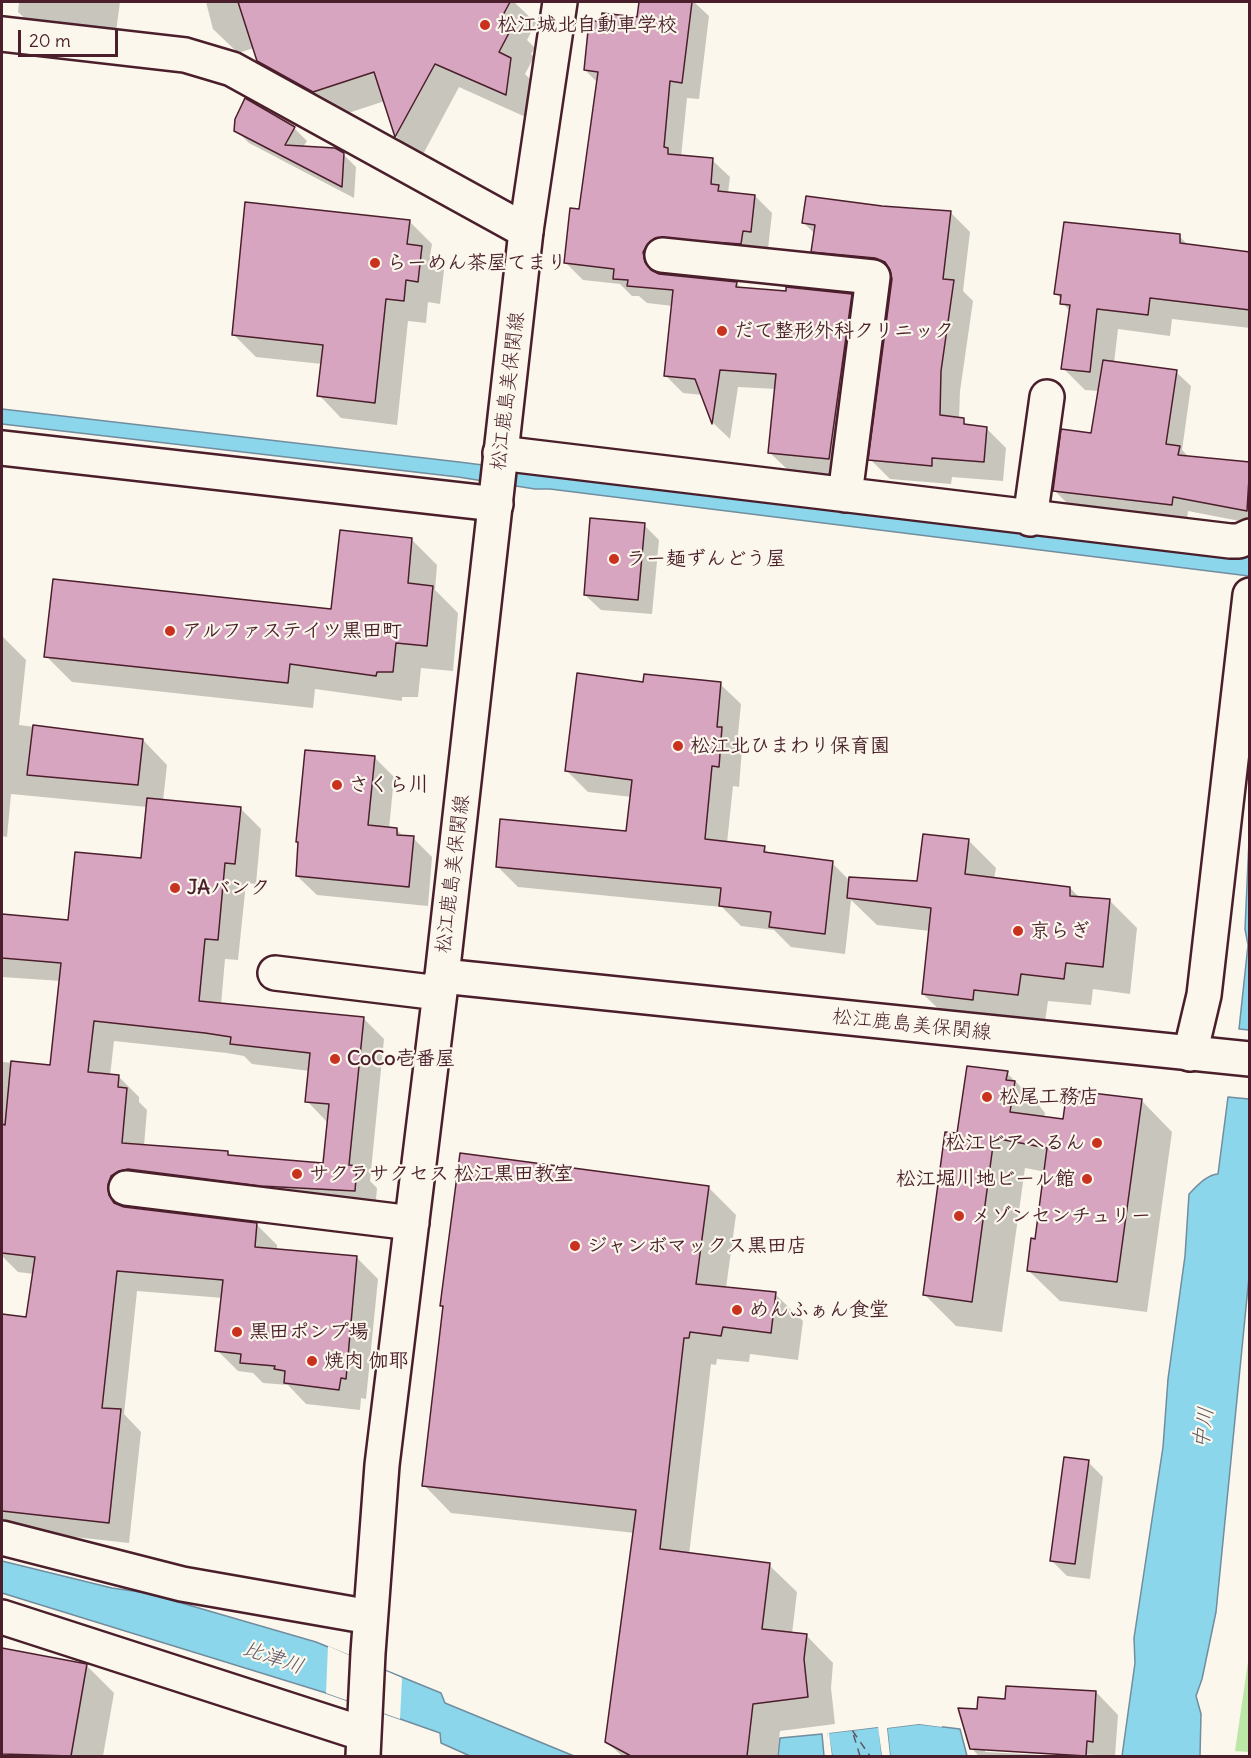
<!DOCTYPE html>
<meta charset="utf-8">
<style>
body{margin:0}
#map{position:relative;width:1251px;height:1758px;overflow:hidden;background:#fbf7ec;font-family:Delius,sans-serif}
canvas{display:block}
.frame{position:absolute;inset:0;border:3px solid #4a1f2b;pointer-events:none}
.scale{position:absolute;left:18px;top:30px;width:100px;height:27px;box-sizing:border-box;border:3px solid #4a1f2b;border-top:0;padding-left:8px;font-size:18px;line-height:21px;white-space:nowrap;color:#4a1f2b;-webkit-text-stroke:4px #fbf7ec;paint-order:stroke}
</style>
<div id="map">
<canvas width="1251" height="1758"></canvas>
<div class="frame"></div>
<div class="scale">20 m</div>
</div>
<script>
const c = document.querySelector('canvas').getContext('2d');
c.lineJoin = 'round';
function fill(path, color) {
  c.fillStyle = color;
  c.fill(path, 'evenodd');
}
function trace(path, color, width, dash) {
  c.strokeStyle = color;
  c.lineWidth = width;
  c.lineCap = dash ? 'butt' : 'round';
  c.setLineDash(dash || []);
  c.stroke(path);
}
function label(font, color, halo, rows, align = 'center') {
  c.font = font + ' Delius,"Klee One",sans-serif';
  c.lineWidth = 4.5;
  c.setLineDash([]);
  c.textBaseline = 'middle';
  c.strokeStyle = halo;
  c.fillStyle = color;
  for (const [text, x, y, turn = 0] of rows) {
    c.save();
    c.translate(x, y);
    c.rotate((+turn || 0) * Math.PI / 180);
    c.textAlign = isNaN(turn) ? turn : align;
    if (halo) c.strokeText(text, 0, 0);
    c.fillText(text, 0, 0);
    c.restore();
  }
}
const green = new Path2D(`
 M1249 1655V1752L1235 1751Z`);
const water = new Path2D(`
 M2 409 459 462 911 519 1249 557V576L550 489H535L458 477 2 424Z
 M1249 840V1030L1239 1029 1248 945 1245 929Z
 M1228 1097 1249 1099V1277L1216 1612 1202 1679 1196 1696 1201 1714 1200 1756H1122L1135 1663 1134 1638 1163 1447 1168 1379 1185 1256 1189 1194C1197 1186 1206 1175 1218 1174Z
 M2 1561 112 1588 147 1593 316 1642 441 1693 445 1703 574 1756H470L441 1743 440 1733 326 1693 2 1593Z
 M919 1724 960 1729 967 1756H890L887 1728Z
 M879 1727 882 1756H832L828 1733Z
 M822 1734 824 1756H778L780 1738Z`);
const pier = new Path2D(`
 M328 1646 402 1678 400 1719 326 1693Z
 M919 1721 942 1724V1727L919 1724 887 1728 890 1756H887L885 1726Z
 M878 1724 882 1727 885 1756H882L878 1727 829 1733 832 1756H829L827 1730Z`);
const shadow = new Path2D(`
 M19 2H120L115 39 34 27 18 12Z
 M206 2H514L536 23 527 40 535 48 531 54 534 57 525 74 535 84 530 119 459 87 420 160 396 136 385 101 339 116 283 86 258 60 254 48 238 53 213 29Z
 M641 2H694L709 16 699 99 687 98 681 157 712 160 730 177 728 193 755 196 772 213 768 249 760 248 758 261 660 271 661 275 736 283 742 289 851 295 869 313 847 476 788 470 770 453 776 389 738 387 730 439 713 423 703 395 683 393 666 376 673 306 647 303 639 296H632L620 284 583 280 565 262 580 210 598 83 585 70 638 19Z
 M294 128 307 141 303 147 343 154 356 167 354 198 249 143 236 130Z
 M882 207 950 212 970 232 963 291 973 301 960 391 959 419 970 426 986 428 1006 448 1003 481 952 477 951 484 890 479 870 459 893 277 832 271 812 251 815 234 804 223Z
 M409 221 432 244 430 256 444 270 440 304 428 302 426 323 408 321 397 425 341 418 319 395 322 364 256 357 233 334Z
 M1179 236 1189 246 1250 254V328L1172 319 1170 336 1118 329 1114 363 1176 372 1191 386 1182 450 1189 457 1250 463V523L1188 511 1187 519 1069 505 1054 490 1093 434 1099 391 1085 390 1063 368 1070 312 1056 293Z
 M644 525 659 540 652 614 601 610 585 595Z
 M411 539 437 565 435 590 458 613 453 671 421 668 418 697H402V701L315 689 313 708 72 682 46 656 332 611Z
 M2 636 26 660 19 725 143 740 167 765 163 801 240 808 261 829 256 884 246 883 238 960 225 959 221 1005 363 1018 384 1039 370 1181 377 1188 375 1212 132 1197 128 1209 256 1224 277 1245V1251L357 1258 378 1279 366 1399 361 1398 360 1410 306 1404 288 1385 263 1383 253 1373 238 1371 217 1350 223 1298 137 1291 124 1414 141 1432 129 1543 2 1529V1316L27 1318 34 1274 18 1272 2 1256 4 1202 2 1201V1062L51 1066 61 981 2 977V916L70 921 142 860 147 807 11 794 7 837 2 836ZM114 1041 227 1053 244 1056 252 1064 310 1071 307 1101 328 1123 324 1165 232 1157 227 1152 144 1146 147 1110 139 1102V1097L119 1077 110 1076Z
 M644 683 720 684 741 704 737 744 742 749 739 787 733 786 727 843 764 848 771 855 832 863 850 881 919 883 968 840 996 868 994 879 1070 888 1080 898 1110 901 1137 928 1130 994 1093 989 1091 1005 1048 1001 1045 1022 951 1021 923 994 930 931 877 925 851 900 845 954 791 947 774 930 741 926 722 907 518 887 497 866 627 833 632 797 588 792 567 771Z
 M375 758 394 777 389 829H396L404 837 413 838 432 857 428 906 317 895 297 876Z
 M1007 1073 1038 1104 1045 1113 1044 1118 1064 1121 1141 1100 1172 1132 1147 1312 1060 1301 1028 1270 1037 1240 1046 1172 1025 1168 1002 1332 956 1326 925 1295 959 1135Z
 M708 1187 736 1215 726 1288 775 1294 803 1321 798 1360 750 1354 749 1362 717 1359 716 1365 711 1364 689 1555 769 1565 797 1592 792 1634 806 1635 833 1663 831 1688 835 1724 780 1731 777 1756H622L607 1742 635 1533 451 1513 424 1485 444 1307 442 1305Z
 M1088 1462 1103 1477 1090 1579 1067 1576 1052 1561Z
 M2 1650 87 1666 114 1693 103 1756H2Z
 M1096 1692 1118 1715 1115 1756 985 1749V1752L1060 1756H979L971 1748 978 1710 1007 1700Z`);
const ferry = new Path2D(`
 M860 1756 852 1730 870 1756`);
const building = new Path2D(`
 M238 2H510L502 17 511 22 507 28 510 31 499 52 511 58 506 95 435 64 395 137 374 72 313 92 257 61Z
 M639 2H692L682 83 670 81 664 147 668 148V154L713 158 711 184 719 185 718 191 755 195 751 232 743 231 741 244 655 238 647 245 643 252 645 262 651 270 659 274 737 282 736 287 786 291V287L852 294 829 459 768 453 776 374 720 370 712 424 695 379 664 376 673 290 627 286 628 280 613 279 614 269 564 263 570 208 579 209 598 72 584 70 589 21H601L602 13 637 17Z
 M245 98 295 127 285 145 335 148 344 153 342 187 234 131 235 119Z
 M806 196 882 206 951 211 943 279 954 280 941 371 940 415 964 418V424L987 427 984 462 932 458V466L868 460 892 279 890 270 885 262 875 258 811 252 815 225 802 223Z
 M245 202 410 220 407 244 422 246 418 282 406 280 404 301 386 299 375 403 317 396 323 345 232 335Z
 M1064 222 1180 234V243L1250 252V310L1150 298 1148 315 1097 309 1090 372 1061 369 1070 305 1060 304 1061 295 1054 294Z
 M1103 360 1177 370 1166 444 1180 446 1178 455 1250 462 1247 511 1173 497 1172 505 1053 491 1061 429 1091 433Z
 M590 518 645 523 638 600 584 595Z
 M340 530 412 538 408 583 433 586 427 646 396 643 393 672H377L376 676 290 664 288 683 44 657 53 579 331 609Z
 M577 673 643 682 644 674 721 682 717 727H722L719 767 712 766 705 839 765 846 764 852 833 861 825 934 769 927 771 912 719 906 721 888 496 867 500 819 626 831 632 780 565 771Z
 M33 725 143 739 138 785 27 775Z
 M305 750 375 756 368 825 397 828V835L414 836 409 887 296 876 298 842H296Z
 M147 798 241 807 235 864 225 863 218 940 205 939 199 1001 364 1017 349 1165 357 1166 355 1191 261 1186 128 1169 119 1171 111 1176 108 1185 109 1195 114 1203 124 1207 257 1223 255 1247 357 1256 346 1379 341 1378 339 1390 284 1383 285 1371 274 1369 275 1366 240 1363 241 1354 215 1351 223 1280 117 1271 102 1408 121 1409 109 1523 2 1511V1314L26 1317 35 1257 2 1253V1124L5 1125 11 1061 50 1065 61 963 2 958V914L68 920 75 852 141 858ZM94 1021 205 1033 231 1037 230 1044 310 1053 305 1102 329 1104 323 1163 228 1155V1151L122 1143 127 1088 118 1087 119 1075 88 1072Z
 M923 834 969 839 965 874 1070 887V896L1110 899 1103 967 1066 963 1064 979 1021 974 1018 995 974 990 973 1000 922 994 931 908 847 898 849 877 917 881Z
 M967 1066 1008 1071 1006 1080 1015 1081 1010 1112 1063 1119 1067 1090 1142 1099 1117 1282 1027 1271 1031 1238 1035 1239 1047 1148 994 1138 972 1302 923 1295 945 1132 957 1133Z
 M460 1153 709 1186 696 1284 776 1292 771 1333 723 1327 721 1336 690 1332 689 1338H684L660 1549 770 1563 762 1629 807 1634 804 1659 808 1697 753 1704 747 1756H631L605 1742 636 1510 422 1486 443 1306H440Z
 M1064 1457 1089 1460 1075 1564 1050 1561Z
 M2 1648 87 1664 71 1756 2 1754Z
 M1006 1686 1096 1691 1093 1742 1087 1741 1086 1756 970 1749 958 1708 977 1709 978 1697 1005 1699Z`);
const minor = new Path2D(`
 M2 34 185 55 232 69 526 231
 M662 255 873 277 845 495
 M2 448 496 504
 M500 453 1230 541H1239L1250 536
 M1030 519 1047 397
 M275 973 439 993
 M1190 1054 1204 995 1250 595
 M126 1188 412 1223
 M2 1538 182 1584 370 1617
 M2 1617 364 1734
 M363 1756 368 1653 382 1465 442 976`);
const major = new Path2D(`
 M560 2 526 231 442 976 1250 1059`);
const markers = [
 [485,25,6,"#c8321e"],
 [375,263,6,"#c8321e"],
 [722,331,6,"#c8321e"],
 [614,559,6,"#c8321e"],
 [170,631,6,"#c8321e"],
 [678,746,6,"#c8321e"],
 [337,785,6,"#c8321e"],
 [175,888,6,"#c8321e"],
 [1018,931,6,"#c8321e"],
 [335,1059,6,"#c8321e"],
 [987,1097,6,"#c8321e"],
 [1097,1143,6,"#c8321e"],
 [297,1174,6,"#c8321e"],
 [1087,1179,6,"#c8321e"],
 [959,1216,6,"#c8321e"],
 [575,1246,6,"#c8321e"],
 [737,1310,6,"#c8321e"],
 [237,1332,6,"#c8321e"],
 [312,1361,6,"#c8321e"]
];
const poiNames = [
 ["松江城北自動車学校",497,25],
 ["らーめん茶屋てまり",387,263],
 ["だて整形外科クリニック",734,331],
 ["ラー麺ずんどう屋",626,559],
 ["アルファステイツ黒田町",182,631],
 ["松江北ひまわり保育園",690,746],
 ["さくら川",349,785],
 ["JAバンク",187,888],
 ["京らぎ",1030,931],
 ["CoCo壱番屋",347,1059],
 ["松尾工務店",999,1097],
 ["松江ビアへるん",1085,1143,"right"],
 ["サクラサクセス 松江黒田教室",309,1174],
 ["松江堀川地ビール館",1075,1179,"right"],
 ["メゾンセンチュリー",971,1216],
 ["ジャンボマックス黒田店",587,1246],
 ["めんふぁん食堂",749,1310],
 ["黒田ポンプ場",249,1332],
 ["焼肉 伽耶",324,1361]
];
const streetNames = [
 ["松江鹿島美保関線",508,391,-83],
 ["松江鹿島美保関線",453,874,-83],
 ["松江鹿島美保関線",912,1025,6]
];
const waterNames = [
 ["中川",1204,1428,-82],
 ["比津川",273,1658,19]
];
fill(green, '#bbe8a6');
fill(water, '#8bd6eb');
trace(water, '#718d9e', 1.5);
fill(pier, '#fbf7ec');
fill(shadow, '#0003');
trace(ferry, '#5e5665', 1.5, [8, 6]);
fill(building, '#d8a5c0');
trace(building, '#4a1f2b', 1.5);
trace(minor, '#4a1f2b', 38);
trace(major, '#4a1f2b', 38);
trace(minor, '#fbf7ec', 33);
trace(major, '#fbf7ec', 33);
for (const [x, y, r, color] of markers) {
  const dot = new Path2D();
  dot.arc(x, y, r, 0, 2 * Math.PI);
  c.fillStyle = color;
  c.fill(dot);
  trace(dot, '#fbf7ec', 2);
}
label('bold 20px', '#4a1f2b', '#fbf7ec', poiNames, 'left');
label('20px', '#4a1f2b', '#fbf7ec', streetNames);
label('italic 21px', '#5e5665', '#fbf7ec', waterNames);
</script>
